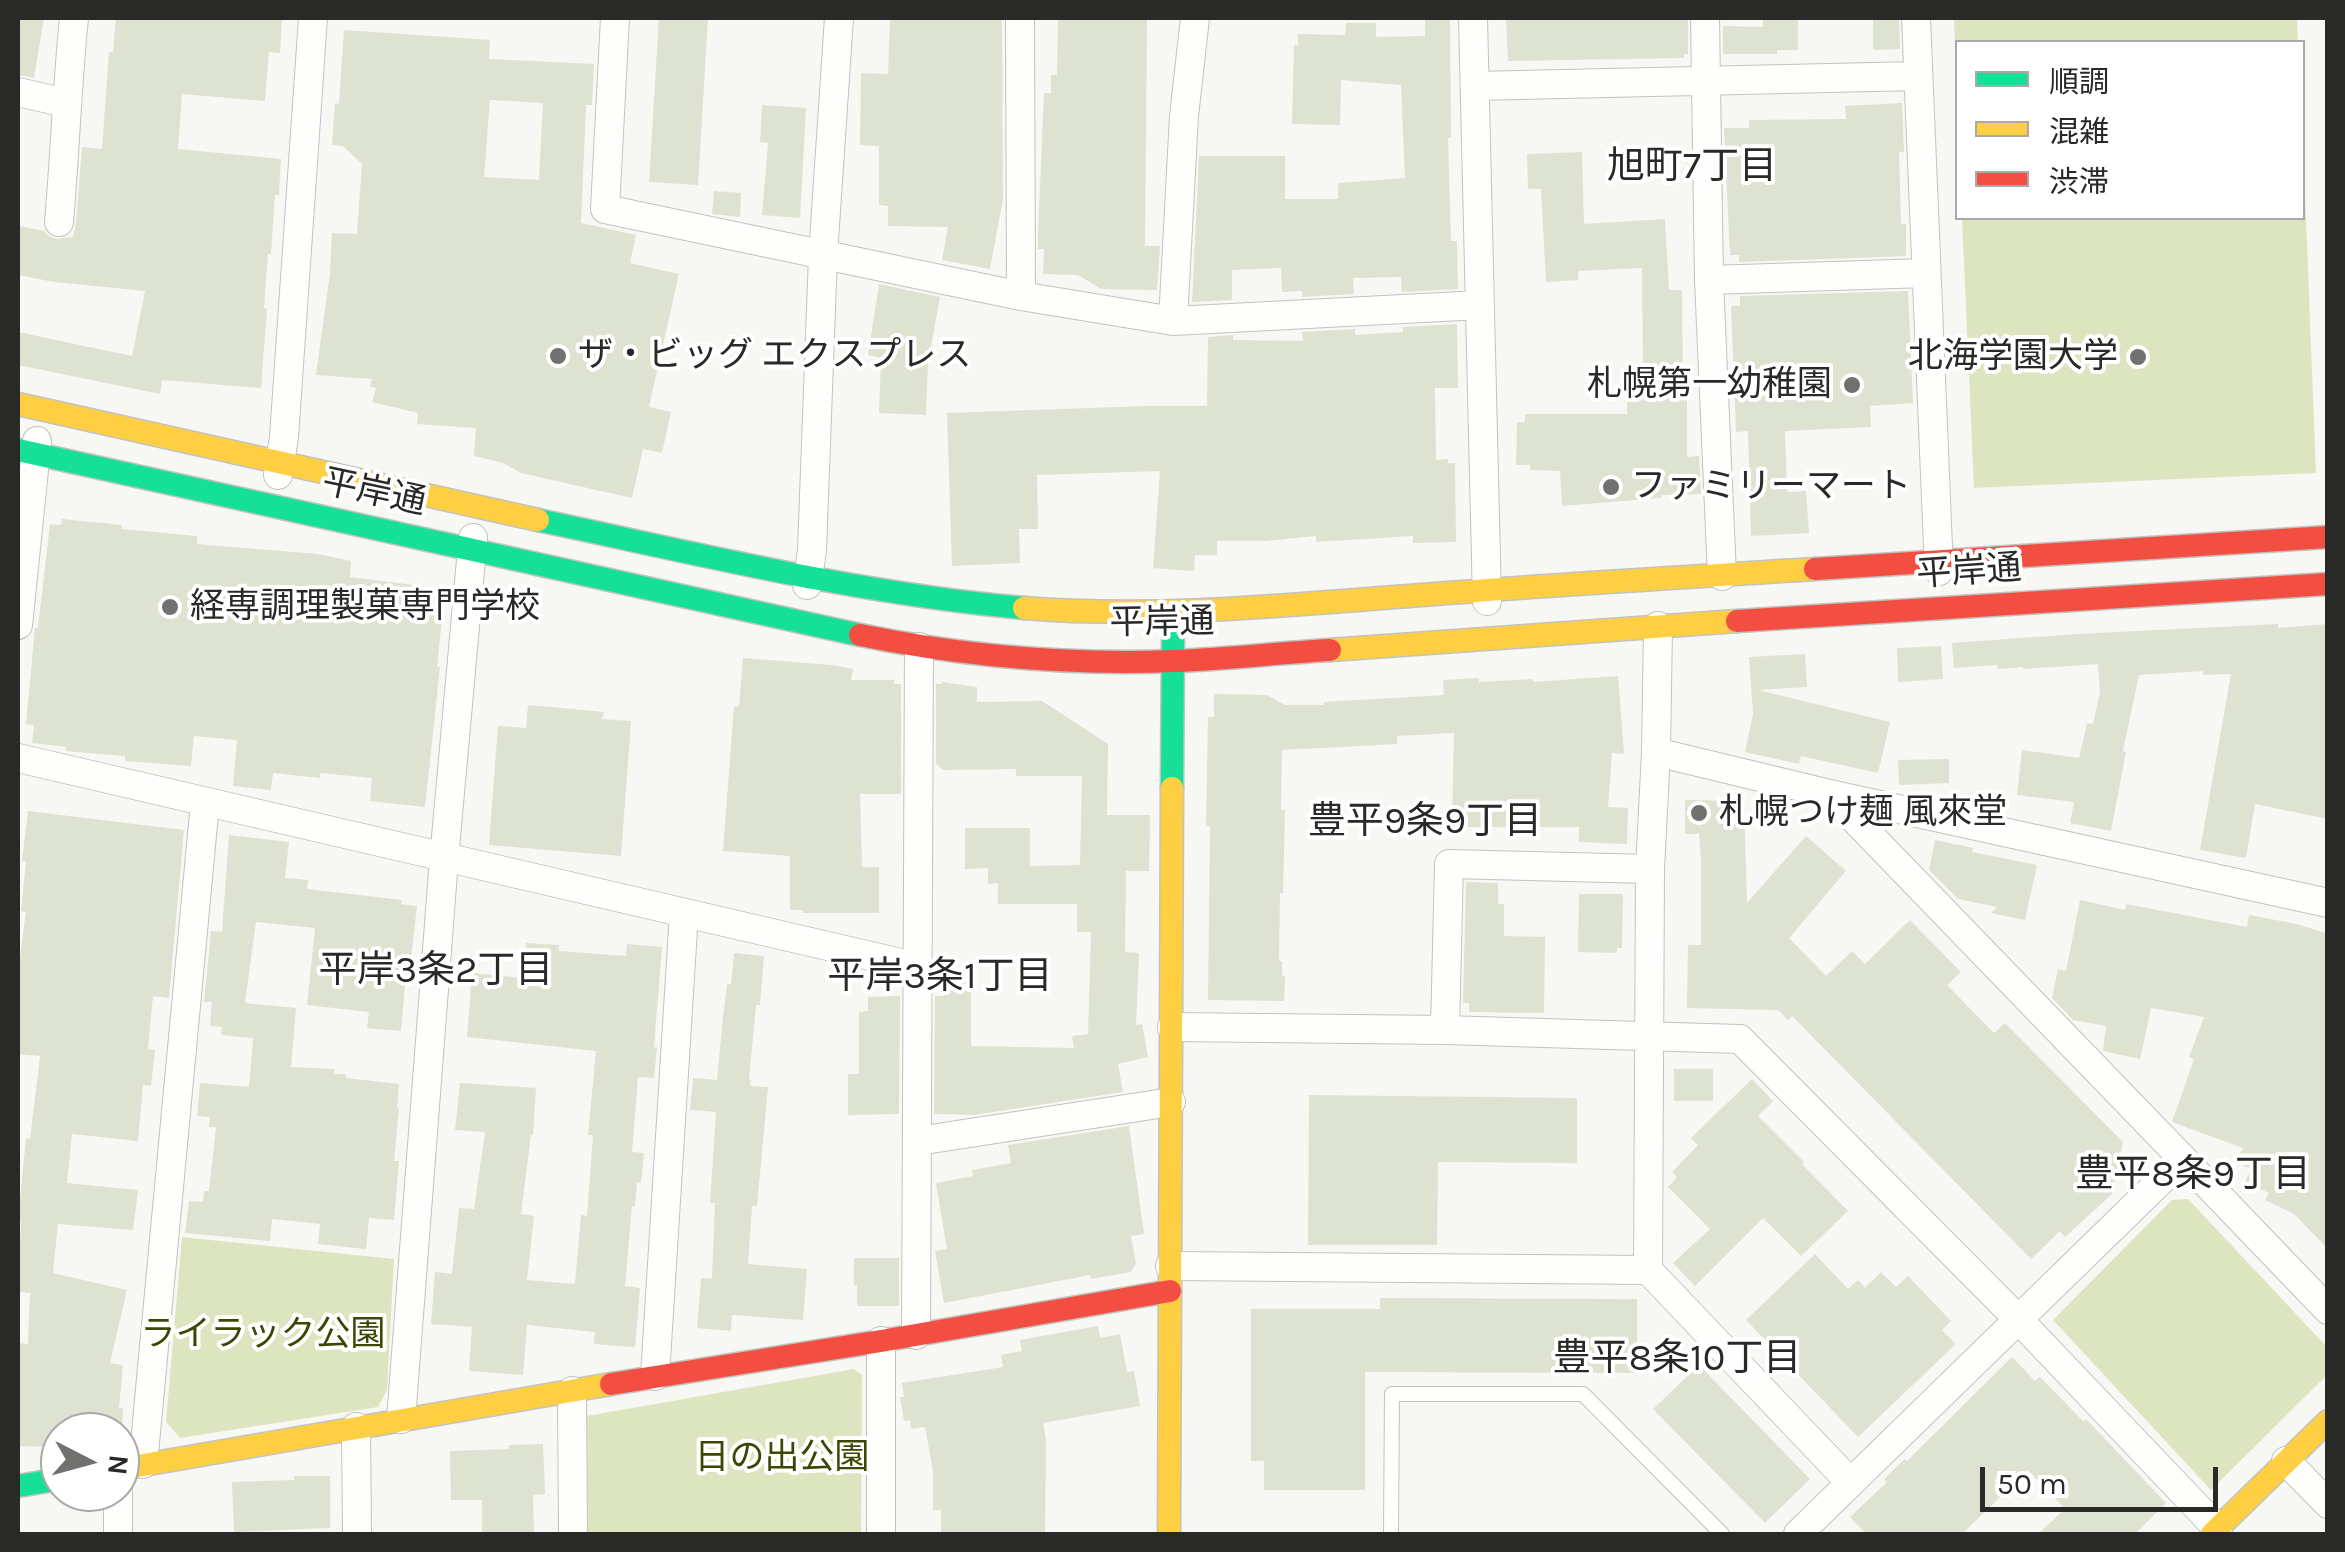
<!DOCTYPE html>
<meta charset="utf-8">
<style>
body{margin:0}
#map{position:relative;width:2345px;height:1552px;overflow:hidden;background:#f7f8f4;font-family:Karla,"Noto Sans JP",sans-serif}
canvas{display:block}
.frame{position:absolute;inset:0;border:20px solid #292927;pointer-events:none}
.legend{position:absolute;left:1955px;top:40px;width:350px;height:180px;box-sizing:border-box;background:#fff;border:2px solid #a9a9a9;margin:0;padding:12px 18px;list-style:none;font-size:30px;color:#292927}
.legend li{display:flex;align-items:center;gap:20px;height:50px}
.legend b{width:50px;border:2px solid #a9a9a9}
.north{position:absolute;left:40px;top:1412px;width:100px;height:100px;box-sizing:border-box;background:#fff;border:2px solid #a9a9a9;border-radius:50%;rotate:96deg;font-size:28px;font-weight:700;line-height:40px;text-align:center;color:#292927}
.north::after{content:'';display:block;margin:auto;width:35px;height:45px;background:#71716f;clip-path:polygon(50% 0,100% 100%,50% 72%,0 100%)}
.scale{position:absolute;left:1980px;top:1467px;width:238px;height:45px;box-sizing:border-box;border:5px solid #292927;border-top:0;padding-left:12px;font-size:30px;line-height:35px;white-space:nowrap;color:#292927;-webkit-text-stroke:8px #fff;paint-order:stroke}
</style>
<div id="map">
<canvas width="2345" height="1552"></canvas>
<div class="frame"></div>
<ul class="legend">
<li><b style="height:12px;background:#16e098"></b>順調</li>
<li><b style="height:12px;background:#ffcf43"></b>混雑</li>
<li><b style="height:12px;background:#f24e42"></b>渋滞</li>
</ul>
<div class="north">N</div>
<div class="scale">50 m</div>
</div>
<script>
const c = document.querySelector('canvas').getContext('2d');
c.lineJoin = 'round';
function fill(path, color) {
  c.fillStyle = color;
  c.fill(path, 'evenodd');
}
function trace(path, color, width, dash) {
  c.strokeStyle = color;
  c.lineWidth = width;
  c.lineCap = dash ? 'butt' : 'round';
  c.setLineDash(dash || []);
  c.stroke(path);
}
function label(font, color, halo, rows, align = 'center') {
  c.font = font + ' Karla,"Noto Sans JP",sans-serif';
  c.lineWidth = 8;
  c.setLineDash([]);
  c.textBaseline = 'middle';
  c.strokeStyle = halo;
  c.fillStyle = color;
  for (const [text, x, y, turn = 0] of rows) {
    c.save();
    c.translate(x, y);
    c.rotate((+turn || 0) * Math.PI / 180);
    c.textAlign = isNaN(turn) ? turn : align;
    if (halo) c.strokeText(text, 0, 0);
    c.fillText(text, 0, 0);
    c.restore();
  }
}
const green = new Path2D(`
 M1954 18H2297L2298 42H1958L1957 100Z
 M2303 143 2316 473 1974 488 1962 218H2302Z
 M2188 1199 2327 1347V1375L2211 1490 2053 1320 2172 1200Z
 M182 1237 394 1259 387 1390 378 1407 180 1438 166 1422Z
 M854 1369 862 1375 861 1534H588L587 1416Z`);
const building = new Path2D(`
 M18 18H44L34 78 18 75Z
 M116 18H282L280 53 269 52 265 101 182 94 178 149 281 159 279 195H275L271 254H268L264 308 267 309 261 388 162 380 160 394 18 365V332L132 356 145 291 54 282 18 275V229L20 230V226L44 231 50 237 57 239 73 237 76 223 82 147 102 149 109 52H113Z
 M659 18H708L698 185 649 182Z
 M890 18H1002L1003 199 990 269 942 260 948 227 888 226V206L879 205V146L860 145 861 73 888 74Z
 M1058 18H1147L1145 246H1160L1157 290 1101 289 1078 275 1043 274 1044 249H1038V232L1044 93H1051V75H1057Z
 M1425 18H1450L1451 138H1448L1451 241H1457L1458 289 1402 292 1401 277 1353 278 1354 294 1302 297V291L1282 292 1281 268 1232 270V300L1192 302 1199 156H1285V199H1338V183L1405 178 1401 85 1341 80 1340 125 1292 124 1294 45H1298V34L1345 35 1346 23H1376V37L1425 36Z
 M1506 18H1688V54H1684V58L1508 61Z
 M1763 18H1798V50H1777V54H1723V26L1763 27Z
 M1873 18H1899L1900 49 1873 50Z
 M344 30 490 40 489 59 594 64 592 105H586L581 223 636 235 630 263 679 274 649 407 671 412 662 453 643 449 632 498 521 473 503 463 474 456 476 428 417 424 418 413 372 402 376 388 370 387 372 379 316 375 330 273 332 233 357 234 362 164 343 146 332 145 335 103 339 104ZM490 100 543 103 539 180 484 177Z
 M1902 103 1904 152H1899L1901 224H1906V256L1739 262V255H1730L1724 128H1749V120L1846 119 1845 106Z
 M762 105 806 108 800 218 762 215 768 143 760 142Z
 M1582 152 1584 224 1665 219 1669 290H1682L1683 390H1687V457L1699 456 1701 494 1661 495V498L1562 506 1560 471 1530 470V465H1516L1517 422H1525V414H1627V393H1637V372L1643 371 1642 268 1578 271V280L1546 282 1541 189H1528L1527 154Z
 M714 191 741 193 740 217 712 214Z
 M879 284 940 297 928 363 926 415 879 413 881 358 868 355Z
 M1908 291 1913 403 1870 406 1871 427 1785 431 1787 492 1806 491 1809 533 1751 536 1748 431 1736 432 1731 306H1740V296Z
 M1457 324 1458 388H1435L1436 460 1448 459V463H1455L1456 542 1413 543V536L1316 542V536L1265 541H1217V555H1195L1194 571 1153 568 1160 471 1037 475 1038 529H1019L1020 563 952 566 947 413 1147 406H1207L1208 337 1233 335V340L1303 341 1302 332 1355 329V335L1403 332V327Z
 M62 519 122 525V529L197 536V544L318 554 351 561 350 577 445 589 437 667H440L425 807 370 801 372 778 320 773V778L273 773 271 790 233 786 237 740 194 736 191 766 125 761V756L66 751V747L32 743 34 725 26 724 35 628H38L50 524 61 525Z
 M2278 624V628L2328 624V819L2255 804 2246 858 2200 850 2231 674 2203 675V671L2139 675 2123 751 2126 752 2111 831 2070 823 2074 802 2017 795 2022 750 2079 758 2087 723 2093 724 2100 692 2098 664 2023 669V667L1998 669 1997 665 1954 668 1952 643 2077 634Z
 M1941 646 1943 679 1898 682 1897 648Z
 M1805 654 1807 687 1758 690 1890 722 1878 773 1801 756 1799 764 1745 752 1753 714 1749 657Z
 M743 658 832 665 853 669 851 680H894V684H901V794H860L862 867H879V913H803V910H790V856L723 851 734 706 739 707Z
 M1618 676 1624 754 1612 753 1608 807 1628 808 1627 844 1579 842V827H1462V821H1452L1454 733 1397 736V744L1282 750 1281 810H1285L1283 893H1280L1279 961H1282V976H1285L1284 1001 1208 1000 1210 826H1206L1208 717H1214V694L1267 695 1285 705H1324V702L1444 695 1443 680 1479 678V682L1533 679V682Z
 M942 682 977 687V702L1042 701 1108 744 1107 815H1150L1149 871H1126L1125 952 1139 953 1136 1025 1142 1024 1148 1057 1118 1064 1123 1092 974 1115 934 1114 935 996H943L942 975 971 974V1046L1074 1048 1072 1036 1088 1034 1091 932H1077V904H998V883L988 884V868L965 869V828H1030V866L1080 865 1082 776H1016V769L943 770 936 764V684H942Z
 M528 705 604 712 602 719 631 721 621 856 489 845 498 726 526 728Z
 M1949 759V783L1899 785 1898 760Z
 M1685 800 1744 801 1747 903 1806 836 1846 871 1789 938 1826 976 1852 951 1865 964 1910 920 1961 972 1947 985 1994 1033 2005 1023 2123 1142 2112 1194 2065 1237 2060 1231 2031 1259 1792 1016 1788 1020 1778 1010 1687 1008 1688 945H1701V859L1699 834H1685Z
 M28 811 184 830 169 998 153 996 148 1049 155 1050 151 1086 143 1085 138 1141 72 1134 67 1183 138 1190 133 1230 58 1224 53 1273 127 1290 110 1363 123 1365 119 1408H123L122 1432H55V1447L18 1446V1343L28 1344 30 1293 18 1292 21 1220H18L26 1138 30 1139 40 1056 18 1054V973L26 912 21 911 26 861H22Z
 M229 835 289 842 285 878 308 880 307 889 402 900 401 904 417 906 408 985H405L401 1031 367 1028 369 1012 307 1005 315 928 256 922 245 1003 296 1008 291 1067 334 1069V1074H346V1078L399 1084 397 1108 399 1109 394 1161H399L394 1220 369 1218 366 1249 318 1244 320 1224 272 1219 270 1241 185 1233 189 1201 203 1202 204 1191H209L216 1127H209L210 1117 197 1116 200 1083 249 1087 253 1038 221 1035 222 1027 210 1026 212 1002H204L211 931 222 932Z
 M1935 840 1973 848 1972 852 2037 865 2025 920 1991 913 1997 907 1958 899 1929 870Z
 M1466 882 1498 883V904H1504V936L1545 937 1544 1013 1469 1012V1003H1463Z
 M1579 894H1623L1622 948H1617V953L1578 952Z
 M2080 900 2125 910 2126 904 2247 927 2249 915 2297 924 2328 934V1249L2294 1214 2265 1200 2269 1193 2245 1182 2251 1169 2236 1162 2243 1148 2172 1122 2194 1059 2189 1057 2204 1017 2151 1008 2140 1059 2103 1051 2106 1026 2073 1020 2052 998 2058 969 2066 971Z
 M526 943 559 945V951L626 956 627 944 662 947 654 1047 657 1048 654 1078 638 1077 632 1152 644 1153 641 1183 637 1182 635 1206H632L625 1286 640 1288 635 1347 594 1344 595 1332 527 1325 523 1375 469 1371 472 1327 431 1324 435 1272 452 1274 459 1208 474 1209 485 1132 455 1130 460 1083 536 1088 533 1135H531L521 1214 534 1216 527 1280 575 1284 581 1215 587 1216 593 1135H588L596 1051 467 1037 472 973 524 978Z
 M734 953 764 956 760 1005H756L749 1079 751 1080 750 1086 768 1087 757 1206H752L748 1264 807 1269 803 1320 732 1315 731 1331 697 1328 701 1278 712 1279 715 1203H710L716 1112 690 1110 693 1078 717 1080 723 1017 727 984H731Z
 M900 996 899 1114 848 1115V1074H859V1012L868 1011V997Z
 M1674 1069H1713V1101H1674Z
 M1752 1079 1773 1101 1758 1116 1804 1162 1802 1164 1848 1211 1801 1256 1763 1218 1695 1286 1673 1263 1710 1229 1668 1187 1677 1177 1672 1172 1698 1145 1691 1138Z
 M1309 1095 1577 1098V1163L1438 1162 1437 1245H1308Z
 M1129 1126 1144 1234 1131 1236 1136 1263 1131 1272 1091 1279 1090 1275 944 1303 935 1251 947 1249 936 1183 973 1176 972 1170 1011 1163 1008 1145Z
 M1815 1254 1848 1289 1858 1280 1865 1288 1881 1272 1896 1287 1908 1276 1951 1321 1942 1330 1956 1344 1858 1437 1746 1320Z
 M854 1258H899V1306H857V1286L854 1285Z
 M1380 1298 1637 1299V1373L1365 1372V1490H1264V1461H1251V1309H1380Z
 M1098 1326 1100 1338 1120 1334 1127 1372 1134 1371 1140 1406 1043 1423 1046 1439 1045 1534H941V1510H933V1471L925 1427 911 1429 910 1420 904 1421 900 1397H904L902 1383 1003 1367 1001 1355 1022 1351 1020 1340Z
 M2012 1357 2035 1381 2040 1377 2084 1422 2086 1419 2166 1503 2135 1534H2038L2065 1509 2028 1470 1962 1534H1866L1850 1517 1887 1482 1884 1479 1905 1459 1907 1461Z
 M1699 1365 1810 1479 1765 1523 1653 1409Z
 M543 1444 545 1494 533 1495 534 1534H482V1500H451L450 1451 509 1449V1445Z
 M294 1476H330V1528L234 1532 232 1482 294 1480Z`);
const lane = new Path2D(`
 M1391 1534 1392 1394H1583L1722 1534`);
const street = new Path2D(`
 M615 18 605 209 1021 296 1173 321 1480 305
 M1020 18 1021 296
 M1473 18 1487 601
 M1705 18 1709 280 1722 576
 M1916 18 1939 571
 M1475 86 1918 76
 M18 92 66 103
 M59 222C65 154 67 86 74 18
 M1709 280 1926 273
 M1173 321 1184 116 1195 18
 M278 475 284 437 313 18
 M807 585 812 550 823 255 839 18
 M18 625 37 441
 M1658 626 1656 752 1830 794 2328 903
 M18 758 918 967
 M1830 794 2183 1159
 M1172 1027 1445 1030 1740 1039 2018 1319 2218 1529
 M1445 1030 1449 864 1650 869
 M918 1141 1171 1102
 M1170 1266 1648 1270 1850 1482
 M1648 1270 1650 869 1656 752
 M916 1335 919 647
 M655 1376 684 913
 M572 1391 573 1534
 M401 1419 444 859 473 538
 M356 1427 357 1534
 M2286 1461 2328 1504
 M143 1464 205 803
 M118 1492V1534
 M881 1534V1341
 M1798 1534 2183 1159 2328 1310`);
const fast = new Path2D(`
 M18 450 860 635
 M538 520C699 554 860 594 1024 608
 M1172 788 1173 637
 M18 1486 60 1479`);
const slow = new Path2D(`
 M18 404 538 520
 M1024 608C1161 619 1297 604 1435 594 1561 584 1689 577 1815 569
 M1330 650 1737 621
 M120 1469 611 1384
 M1169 1534 1172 788
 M2212 1534 2328 1421`);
const jam = new Path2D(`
 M1815 569 2328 537
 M1737 621 2328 584
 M860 635C963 656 1070 665 1175 661 1227 659 1278 653 1330 650
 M611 1384 881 1341 1170 1291`);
const markers = [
 [558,356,10,"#71716f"],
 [2138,357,10,"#71716f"],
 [1852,385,10,"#71716f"],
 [1611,487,10,"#71716f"],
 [170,607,10,"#71716f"],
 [1699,813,10,"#71716f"]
];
const poiNames = [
 ["ザ・ビッグ エクスプレス",578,356],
 ["北海学園大学",2118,357,"right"],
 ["札幌第一幼稚園",1832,385,"right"],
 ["ファミリーマート",1631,487],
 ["経専調理製菓専門学校",190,607],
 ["札幌つけ麺 風來堂",1719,813]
];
const streetNames = [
 ["平岸通",374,493,12],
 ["平岸通",1969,572,-4],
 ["平岸通",1162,623,-1]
];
const parkNames = [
 ["ライラック公園",263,1335],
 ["日の出公園",782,1458]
];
const neighbourhoodNames = [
 ["旭町7丁目",1692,167],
 ["豊平9条9丁目",1425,822],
 ["平岸3条2丁目",436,971],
 ["平岸3条1丁目",940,977],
 ["豊平8条9丁目",2193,1175],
 ["豊平8条10丁目",1677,1359]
];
fill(green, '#dce5c0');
fill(building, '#dee2d0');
trace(lane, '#c2c3c0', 16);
trace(street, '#c2c3c0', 30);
trace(fast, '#c2c3c0', 25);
trace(slow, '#c2c3c0', 25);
trace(jam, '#c2c3c0', 25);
trace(lane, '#fefefd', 14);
trace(street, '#fefefd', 28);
trace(fast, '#16e098', 22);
trace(slow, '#ffcf43', 22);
trace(jam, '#f24e42', 22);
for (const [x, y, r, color] of markers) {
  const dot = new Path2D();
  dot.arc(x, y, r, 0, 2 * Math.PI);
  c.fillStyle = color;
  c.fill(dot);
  trace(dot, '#fff', 4);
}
label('35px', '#292927', '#fff', poiNames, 'left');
label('35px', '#292927', '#fff', streetNames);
label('35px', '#3c4704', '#fff', parkNames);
label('38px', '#292927', '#fff', neighbourhoodNames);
</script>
